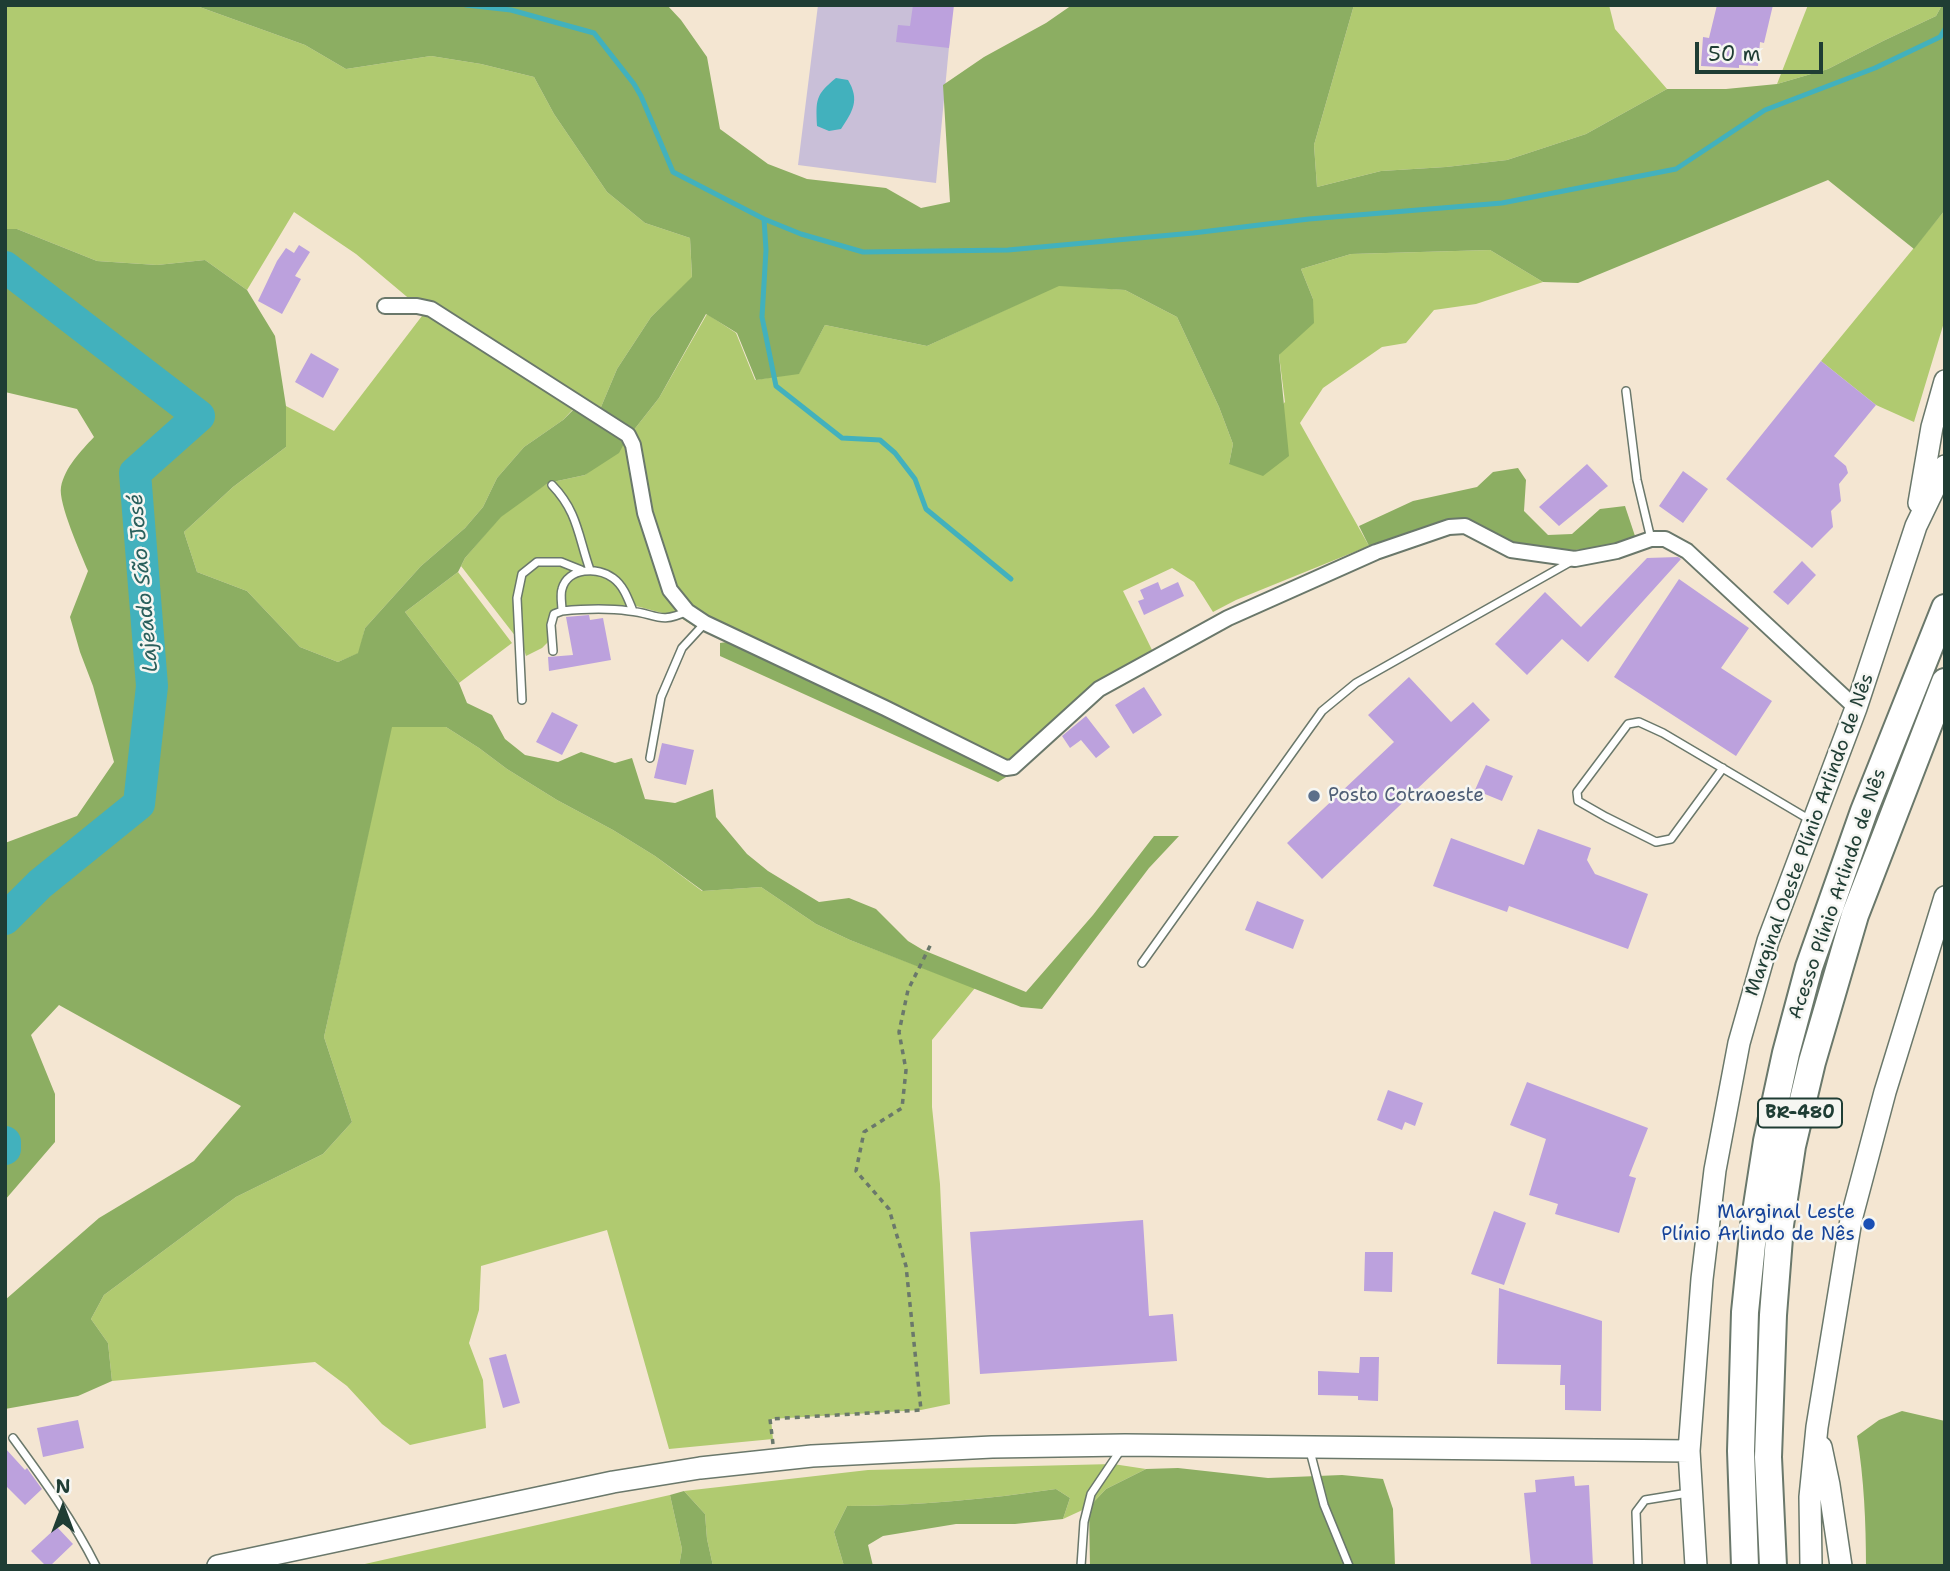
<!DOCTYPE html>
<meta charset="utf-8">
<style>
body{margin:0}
#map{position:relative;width:1950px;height:1571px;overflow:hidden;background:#f4e6d2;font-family:"Shantell Sans",sans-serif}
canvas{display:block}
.frame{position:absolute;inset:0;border:7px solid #1f3d34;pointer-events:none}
.north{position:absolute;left:28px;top:1473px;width:70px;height:70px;-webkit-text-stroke:5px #f6f6f2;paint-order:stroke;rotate:0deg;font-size:19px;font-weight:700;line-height:28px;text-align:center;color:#1f3d34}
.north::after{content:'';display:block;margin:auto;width:24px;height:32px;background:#1f3d34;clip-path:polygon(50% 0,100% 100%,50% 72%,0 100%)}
.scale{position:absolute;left:1695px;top:42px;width:128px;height:32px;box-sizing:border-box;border:4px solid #1f3d34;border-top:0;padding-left:9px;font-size:21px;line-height:24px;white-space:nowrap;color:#1f3d34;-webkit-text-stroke:5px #f6f6f2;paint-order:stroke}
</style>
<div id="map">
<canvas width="1950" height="1571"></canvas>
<div class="frame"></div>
<div class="north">N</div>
<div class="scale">50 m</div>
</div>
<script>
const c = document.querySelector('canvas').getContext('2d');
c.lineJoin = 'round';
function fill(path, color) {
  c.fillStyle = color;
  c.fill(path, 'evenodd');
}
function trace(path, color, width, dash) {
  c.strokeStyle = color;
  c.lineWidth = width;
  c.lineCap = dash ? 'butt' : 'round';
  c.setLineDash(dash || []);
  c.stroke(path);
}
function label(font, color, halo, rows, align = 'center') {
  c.font = font + ' "Shantell Sans",sans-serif';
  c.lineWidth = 5;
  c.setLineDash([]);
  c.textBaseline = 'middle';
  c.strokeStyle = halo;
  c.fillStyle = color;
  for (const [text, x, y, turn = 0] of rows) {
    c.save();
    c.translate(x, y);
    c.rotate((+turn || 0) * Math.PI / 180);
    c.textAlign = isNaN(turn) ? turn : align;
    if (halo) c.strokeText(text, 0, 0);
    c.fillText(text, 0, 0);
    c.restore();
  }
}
const industrial = new Path2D(`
 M818 5H953L936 183 798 165Z`);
const green = new Path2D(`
 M5 5H194L305 45 346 69 431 56 481 64 534 77 554 114 607 192 645 223 690 238 692 278 651 317 617 369 596 419 574 408 563 420 524 447 497 478 483 507 465 528 421 566 365 628 359 653 338 662 300 647 247 591 197 572 184 532 233 487 286 447V406L334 431 425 312 356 254 294 212 247 290 205 260 157 265 97 261 17 229H5Z
 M1354 5H1609L1615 29 1667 89 1586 134 1507 160 1446 167 1381 171 1317 187 1314 145Z
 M1808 5H1942L1936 16 1883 41 1828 69 1777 84Z
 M1945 210V319L1914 422 1876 405 1821 361Z
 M1490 250 1543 282 1476 304 1434 310 1406 343 1382 347 1323 388 1300 423 1369 546 1236 600 1213 612 1194 582 1172 568 1123 591 1152 650 1096 682 1039 734 1011 774 884 711 698 629 681 618 636 606 576 605 562 607 550 613 547 623 548 642 542 648 526 656 523 646 461 566 465 558 500 517 532 493 548 483 585 475 626 440 659 398 707 314 736 333 755 380 799 373 825 325 927 346 1059 285 1125 290 1177 317 1219 407 1233 444 1229 464 1285 402 1279 355 1313 299 1301 269 1351 254Z
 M458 572 512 643 459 683 405 612Z
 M425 726 446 727 479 748 507 769 557 800 613 830 655 856 702 891 761 887 816 924 850 940 975 988 932 1040V1107L940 1184 950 1404 921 1410 771 1419 773 1439 669 1449 607 1230 481 1266 479 1310 469 1343 483 1380 486 1428 410 1445 382 1424 347 1386 315 1362 112 1381 108 1343 91 1319 104 1295 236 1197 323 1154 352 1122 324 1037 391 727Z
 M1113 1464 1146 1469 1106 1489 1089 1507 1063 1519 1070 1498 1056 1489C988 1499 915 1506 847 1506L834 1532 844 1566H713L707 1539 705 1514 684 1491 868 1470Z
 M670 1495 682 1549 679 1566H356Z`);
const forest = new Path2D(`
 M194 5H667L681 20 707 57 720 129 768 164 807 179 886 188 921 208 950 202 943 85 984 57 1046 23 1072 5H1354L1314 145 1317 187 1381 171 1446 167 1507 160 1586 134 1667 89H1726L1777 84 1828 69 1883 41 1936 16 1942 5H1945V210L1914 249 1828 180 1578 283 1543 282 1490 250 1351 254 1301 269 1313 299 1314 323 1279 355 1289 456 1263 476 1229 464 1233 444 1219 407 1177 317 1125 290 1059 286 927 346 825 325 799 374 756 380 737 333 706 314 659 398 626 440 619 453 585 475 548 483 501 517 465 558 458 572 405 612 459 683 467 703 492 715 505 739 525 755 558 762 581 752 615 763 632 758 645 799 675 803 713 789 716 817 747 854 768 871 819 902 849 898 876 909 908 941 923 950 1026 992 1093 915 1154 836H1179L1149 868 1042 1009 1021 1007 850 940 816 924 761 887 703 891 655 856 613 830 557 800 507 769 479 748 446 727H392L324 1037 352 1122 323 1154 236 1197 104 1295 91 1319 108 1343 112 1381 78 1396 5 1409V1300L99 1218 194 1161 241 1106 59 1005 31 1035 55 1094V1142L5 1200V843L77 816 114 762 93 686 80 652 70 617 88 571C81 554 58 503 61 487 65 467 81 451 94 437L77 409 5 392V229H17L97 261 157 265 205 260 247 290 275 336 286 406V447L233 487 184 532 197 572 247 591 300 647 338 662 358 653 365 628 421 566 465 528 483 507 497 478 524 447 563 420 575 408 596 419 617 369 651 317 692 277 690 238 645 223 607 192 554 114 534 77 481 64 431 56 346 69 305 45Z
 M1518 468 1526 480 1524 511 1548 535 1572 534 1600 509 1625 506 1635 536 1617 545 1575 550 1516 547 1461 520 1369 546 1359 526 1413 501 1477 487 1493 472Z
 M727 642 884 711 1011 774 998 782 720 656V643Z
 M1902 1411 1945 1421V1566H1866C1866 1522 1864 1479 1857 1436L1879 1420Z
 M1178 1468 1268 1478 1342 1475 1383 1479 1393 1509 1395 1566H1090L1089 1507 1106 1489 1146 1469Z
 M1056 1489 1070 1498 1063 1519 1015 1524H956L883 1536 868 1545 873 1566H844L834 1532 847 1506C915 1506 988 1499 1056 1489Z
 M684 1491 705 1514 707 1539 713 1566H679L682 1549 670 1495Z`);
const water = new Path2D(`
 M836 78 848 80C860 100 853 111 841 129L829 131 817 126C816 100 815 95 836 78Z`);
const stream = new Path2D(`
 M466 5 511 10 594 33 634 84 641 96 673 172 764 219 801 234 863 252 1008 250 1193 233 1309 219 1502 203 1676 169 1765 110 1875 68 1940 37 1945 29
 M764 219 766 250 762 317 776 386 842 438 880 440 895 453 915 479 926 509 1011 579`);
const river = new Path2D(`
 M5 267 199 416 135 473 152 686 139 804 40 884 5 919
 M5 1142V1149`);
const building = new Path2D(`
 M913 5H954L949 48 896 42 898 25 910 26Z
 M1717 5H1773L1764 43 1760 42 1758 66 1739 65V68L1701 66 1703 37 1709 38Z
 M299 245 310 252 295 276 301 279 282 314 258 301 277 261 286 248 294 253Z
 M311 353 339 369 323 398 295 382Z
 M1821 361 1876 405 1834 456 1846 466 1848 473 1839 484 1841 501 1831 511 1833 527 1812 548 1726 479Z
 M1587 464 1608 486 1559 526 1539 507Z
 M1683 471 1708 489 1683 523 1659 506Z
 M1678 557 1681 559 1588 662 1562 639 1527 675 1495 644 1545 592 1581 627 1647 558Z
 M1802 561 1816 575 1788 605 1773 592Z
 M1679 579 1749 628 1721 668 1772 701 1736 756 1614 677Z
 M1158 582 1161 590 1178 582 1184 596 1144 615 1138 601 1144 599 1140 590Z
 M589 615 590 620 603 618 611 660 549 671 548 657 573 655 566 617Z
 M1409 677 1451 722 1473 702 1490 720 1322 879 1287 843 1394 742 1368 715Z
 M1144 687 1162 715 1133 734 1115 705Z
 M552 712 578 725 562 755 536 742Z
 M1086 716 1110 747 1096 758 1081 740 1070 748 1062 736Z
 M662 743 694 750 686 785 654 778Z
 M1486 765 1513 776 1502 801 1475 790Z
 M1538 829 1591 848 1587 860 1595 874 1648 894 1628 949 1509 906 1507 912 1433 886 1451 838 1524 865Z
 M1257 901 1304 920 1293 949 1245 930Z
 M1527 1082 1648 1128 1629 1176 1636 1178 1619 1233 1555 1214 1558 1204 1529 1195 1546 1139 1510 1125Z
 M1388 1090 1423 1103 1415 1126 1405 1122 1402 1130 1377 1120Z
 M1494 1211 1526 1223 1504 1285 1471 1274Z
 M1143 1220 1149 1316 1173 1314 1177 1361 980 1374 970 1232Z
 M1365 1252H1393L1392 1292 1364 1291Z
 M1499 1288 1602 1321 1601 1411 1565 1410V1385H1560L1561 1365 1497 1364Z
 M506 1354 520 1403 503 1408 489 1358Z
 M1360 1357H1379L1378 1401 1358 1400V1396L1318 1395V1371L1359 1373Z
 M78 1420 84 1448 43 1457 37 1428Z
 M5 1448 25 1470 27 1468 29 1471 42 1489 25 1505 5 1485Z
 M1574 1476 1575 1486 1589 1485 1593 1566H1531L1524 1493 1536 1492 1535 1480Z
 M57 1527 73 1544 50 1566H46L31 1551Z`);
const path = new Path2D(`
 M773 1444 770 1419 921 1410 906 1266 889 1209 856 1171 864 1132 902 1108 906 1070 899 1032 908 990 931 944`);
const lane = new Path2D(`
 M1626 391 1637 480 1651 539
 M552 485C578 512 578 536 590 570
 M562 611C562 604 560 595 562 589 568 567 598 567 613 578 624 586 628 599 633 611
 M553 651 551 625 554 614 562 611C583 609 607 608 629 611 655 613 660 625 687 611
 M522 700 517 598 522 574 537 562H561L581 570
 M650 758 661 697 682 648 705 623
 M1723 768 1671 839 1656 842 1606 817 1578 801 1577 792 1628 724 1639 722 1663 733 1812 821
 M1142 963 1322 711 1356 683 1572 561
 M13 1438C43 1479 73 1520 96 1566
 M1310 1451 1324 1505 1349 1566
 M1081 1566 1084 1522 1091 1494 1122 1448
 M1638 1566 1636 1512 1645 1500 1688 1493`);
const street = new Path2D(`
 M385 306H417L431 309 628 435 633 445 645 513 670 590 687 611 705 623 885 708 1006 768 1013 767 1099 689 1228 618 1376 552 1449 527 1465 526 1511 550 1575 559 1617 551 1651 539H1665L1687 551 1856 708`);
const secondary = new Path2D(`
 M1919 503 1932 427 1945 381
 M1821 1447 1829 1485 1841 1566
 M218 1566 613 1482 700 1468 812 1456 992 1447 1125 1445 1689 1451
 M1696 1566 1689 1451 1702 1279 1715 1170 1739 1043 1768 941 1856 708 1916 526 1945 466
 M1811 1566 1810 1497 1817 1427 1851 1220 1885 1092 1945 897`);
const highway = new Path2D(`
 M1745 1566 1741 1451 1745 1312 1754 1225 1767 1141 1786 1053 1809 967 1864 811 1945 608
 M1773 1566 1768 1457 1773 1315 1780 1225 1792 1146 1812 1062 1855 915 1945 682`);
const markers = [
 [1314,796,7,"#5c6f8a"],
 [1869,1224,7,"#1a4fb4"]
];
const shields = [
 [1800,1113,84]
];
const shieldNames = [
 ["BR-480",1800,1113]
];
const serviceNames = [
 ["Posto Cotraoeste",1328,796]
];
const streetNames = [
 ["Marginal Oeste Plínio Arlindo de Nês",1810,835,-70],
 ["Acesso Plínio Arlindo de Nês",1838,894,-71]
];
const transitNames = [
 ["Marginal Leste",1855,1213],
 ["Plínio Arlindo de Nês",1855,1235]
];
const waterNames = [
 ["Lajeado São José",144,583,-95]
];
fill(industrial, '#c9bfd8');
fill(green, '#b0ca70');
fill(forest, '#8cae62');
fill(water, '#42b1bd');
trace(stream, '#42b1bd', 5);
trace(river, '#42b1bd', 32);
fill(building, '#bca1dd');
trace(lane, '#6a786b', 10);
trace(street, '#6a786b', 18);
trace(secondary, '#6a786b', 24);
trace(highway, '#6a786b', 30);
trace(path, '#6a786b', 3.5, [5, 5]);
trace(lane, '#fff', 7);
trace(street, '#fff', 14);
trace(secondary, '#fff', 21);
trace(highway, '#fff', 26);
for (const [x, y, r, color] of markers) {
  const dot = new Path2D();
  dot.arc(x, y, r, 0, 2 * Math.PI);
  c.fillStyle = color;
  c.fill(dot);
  trace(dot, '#f6f6f2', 2.5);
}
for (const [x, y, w] of shields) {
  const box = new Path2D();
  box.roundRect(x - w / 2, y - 14.5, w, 29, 5);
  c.fillStyle = '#f6f6f2';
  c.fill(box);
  trace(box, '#1f3d34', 2);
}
label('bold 18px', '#1f3d34', null, shieldNames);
label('19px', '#4e5e75', '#f6f6f2', serviceNames, 'left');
label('19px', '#1f3d34', '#f6f6f2', streetNames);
label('19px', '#164399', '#f6f6f2', transitNames, 'right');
label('italic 21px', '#2a605d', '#f6f6f2', waterNames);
</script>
